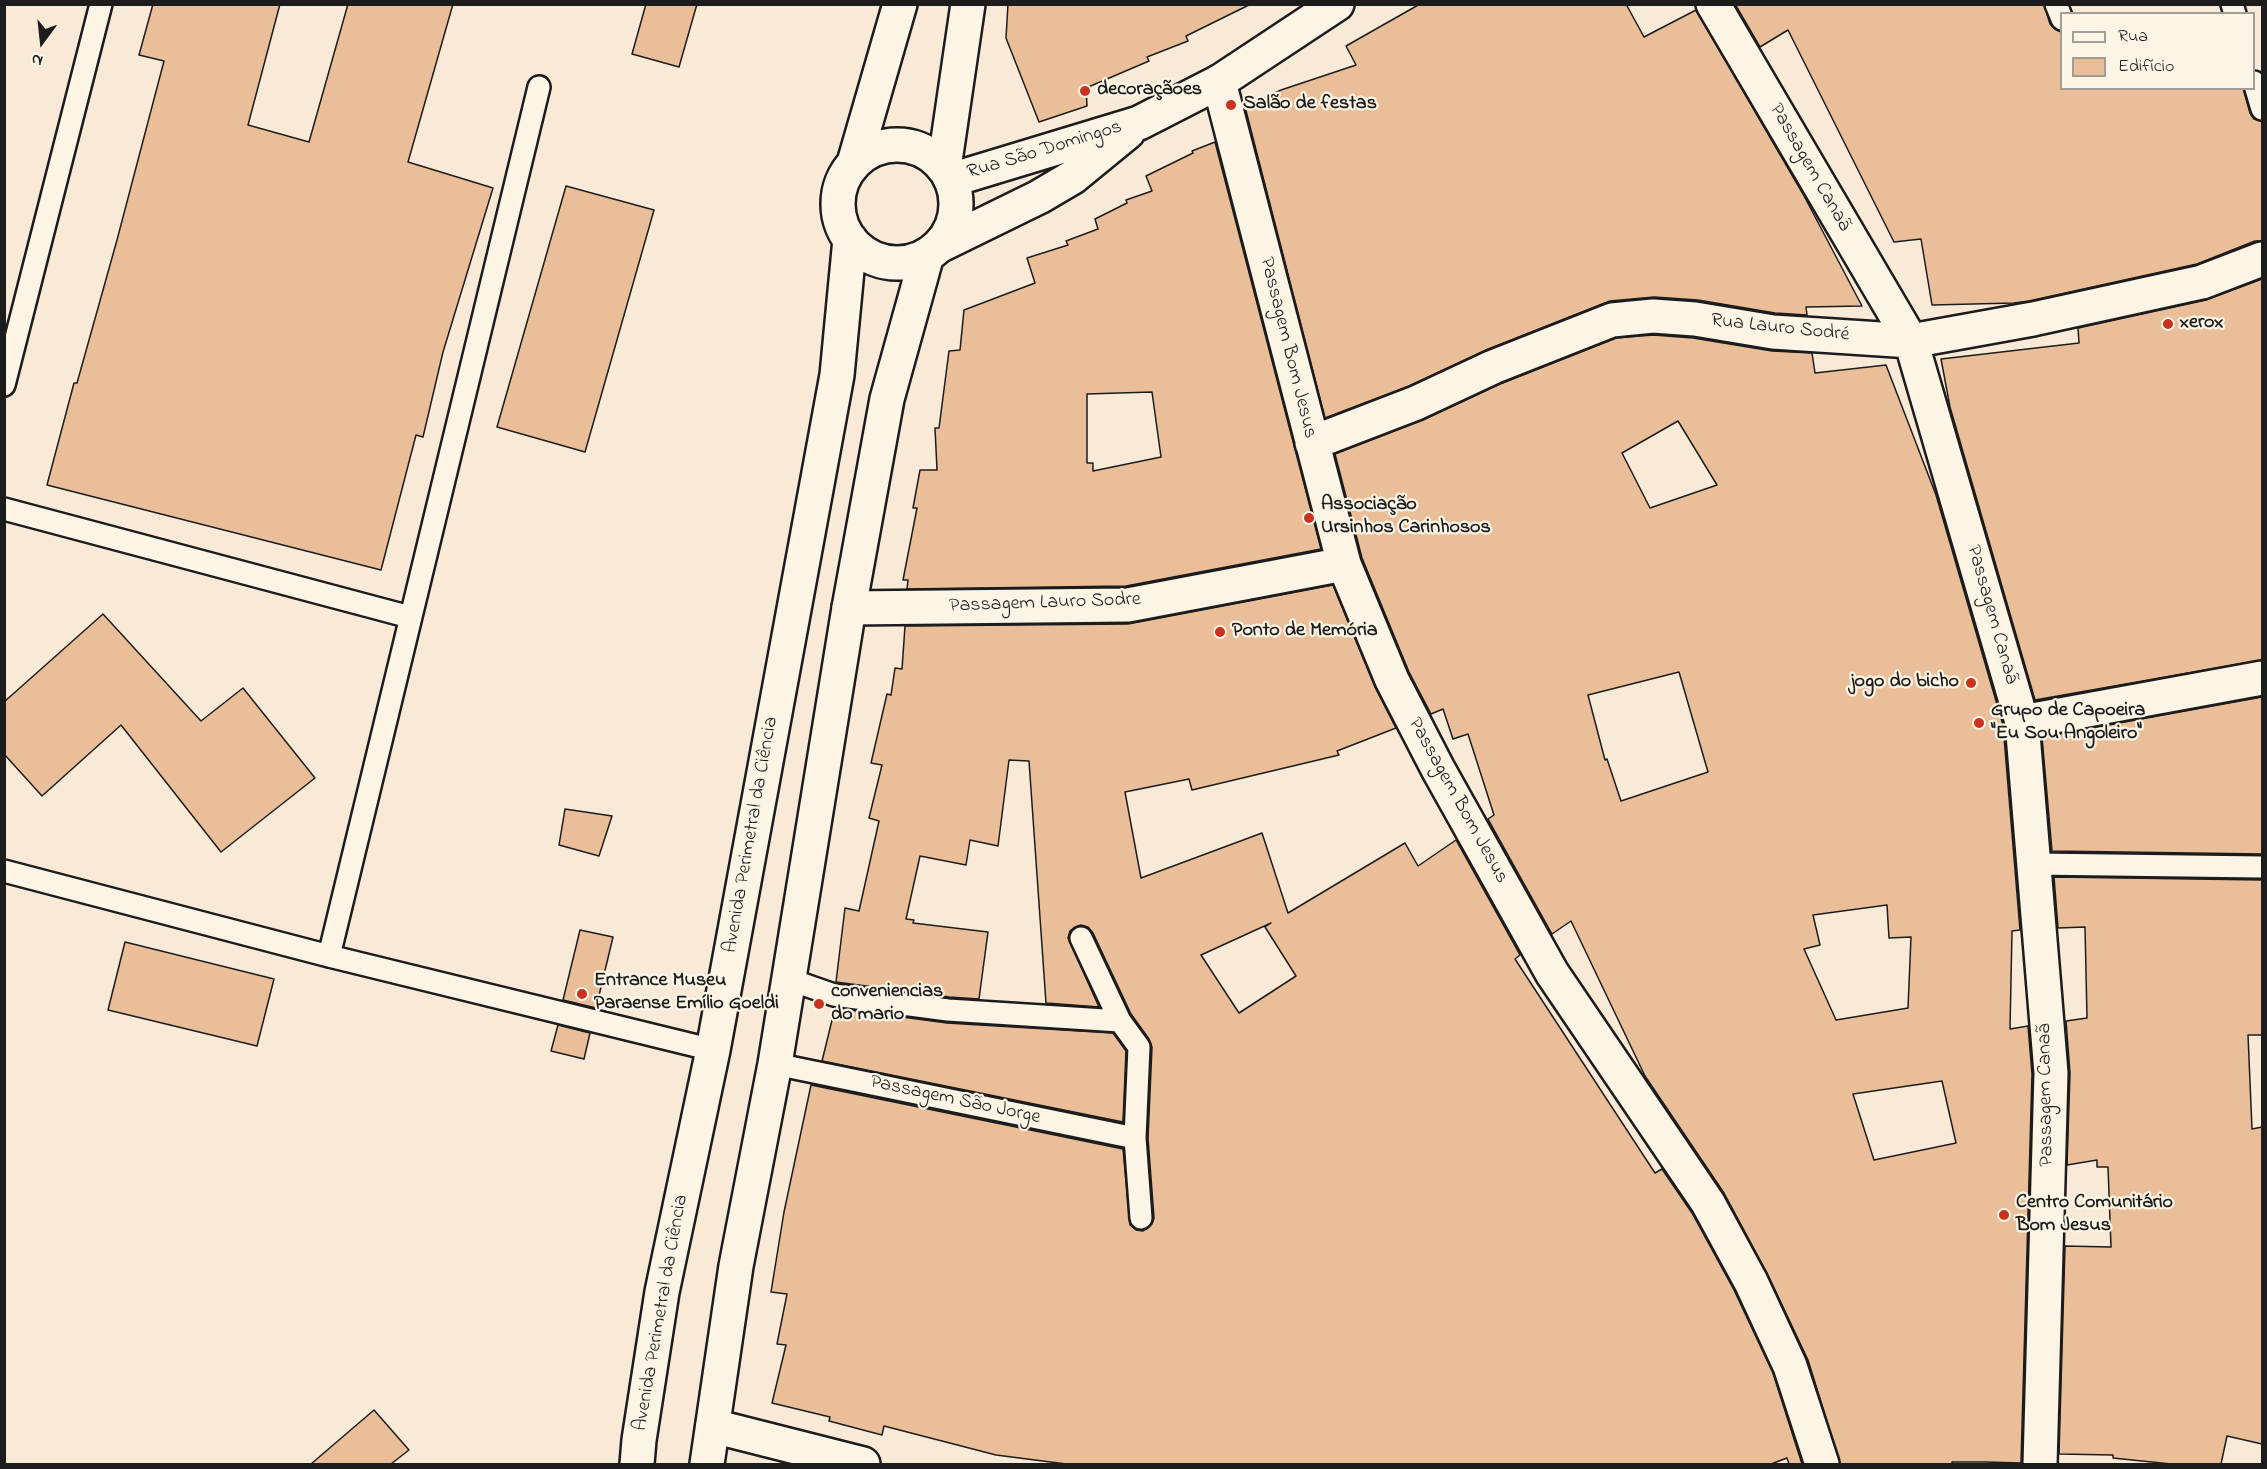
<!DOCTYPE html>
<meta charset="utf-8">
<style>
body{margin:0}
#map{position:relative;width:2267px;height:1469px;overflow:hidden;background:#f8ead6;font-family:"Indie Flower",sans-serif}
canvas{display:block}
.frame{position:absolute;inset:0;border:6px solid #1c1c1c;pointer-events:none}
.legend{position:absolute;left:2060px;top:12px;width:195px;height:78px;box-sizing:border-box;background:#fcf5e5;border:2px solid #a29e95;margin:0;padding:8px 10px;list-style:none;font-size:18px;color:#1c1c1c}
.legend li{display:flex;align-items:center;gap:12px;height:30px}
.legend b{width:30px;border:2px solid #a29e95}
.north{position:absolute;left:12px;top:12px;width:60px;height:60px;-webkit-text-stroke:4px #fcf5e5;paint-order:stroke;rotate:195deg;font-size:16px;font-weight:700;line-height:24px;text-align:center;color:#1c1c1c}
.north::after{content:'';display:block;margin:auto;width:21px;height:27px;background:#1c1c1c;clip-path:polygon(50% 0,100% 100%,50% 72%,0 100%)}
</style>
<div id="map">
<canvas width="2267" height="1469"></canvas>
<div class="frame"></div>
<ul class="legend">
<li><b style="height:8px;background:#fcf5e5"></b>Rua</li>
<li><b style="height:16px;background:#e9be99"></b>Edifício</li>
</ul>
<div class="north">N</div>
</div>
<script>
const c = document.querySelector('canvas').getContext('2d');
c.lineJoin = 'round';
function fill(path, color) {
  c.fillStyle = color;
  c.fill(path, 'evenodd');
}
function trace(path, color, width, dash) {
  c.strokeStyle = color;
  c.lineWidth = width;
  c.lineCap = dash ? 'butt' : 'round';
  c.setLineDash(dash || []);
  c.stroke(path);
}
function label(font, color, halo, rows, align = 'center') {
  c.font = font + ' "Indie Flower",sans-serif';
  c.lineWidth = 4.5;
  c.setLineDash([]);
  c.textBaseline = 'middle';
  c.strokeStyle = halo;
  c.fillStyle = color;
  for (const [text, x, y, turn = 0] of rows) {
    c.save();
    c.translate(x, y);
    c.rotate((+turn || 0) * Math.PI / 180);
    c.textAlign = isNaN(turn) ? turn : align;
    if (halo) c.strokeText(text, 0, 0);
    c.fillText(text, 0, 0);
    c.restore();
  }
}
const building = new Path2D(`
 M153 4H280L248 125 309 142 348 4H453L408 162 493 188 443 352 423 437 416 435 381 570 47 485 74 383H77L117 240 164 61 139 55Z
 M646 4H697L679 67 632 54Z
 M1008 4H1251L1186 36 1188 41 1147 57 1149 61 1086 88 1087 106 1039 122 1006 38Z
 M1420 4H1626L1644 37 1696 10 1803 194 1862 306 1806 307 1807 315 1775 313 1698 300 1654 297 1610 301 1486 350 1409 386 1325 418 1245 107 1281 90 1356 65 1346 46Z
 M1735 4H2044L2050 24 2055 29 2061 32V88H2243L2250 113 2254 119 2262 121V241H2255L2197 264 2029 301 2014 303 1932 305 1921 239 1894 242 1788 30 1760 47Z
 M1215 142 1321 549 1126 586 907 589 908 580H903L917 508H913L920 470H937L935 428H939L949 351 960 350 964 310 1035 283 1027 258 1068 245 1066 241 1098 229 1095 219 1127 203 1126 200 1152 191 1146 176 1193 153 1192 151ZM1152 392 1161 457 1093 471V463H1087V394Z
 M566 186 654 210 585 452 497 427Z
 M2262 279V660L2035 700 1950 407 1941 359 2079 343 2078 328 2206 300Z
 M1653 335 1693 338 1772 351 1812 353 1815 373 1886 365 1936 495 2003 725 2020 930 2012 931 2010 1029 2028 1026 2032 1074 2021 1463 1985 1462H1952V1464H1840L1808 1360 1767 1273 1724 1193 1645 1076 1571 921 1552 934 1488 819 1494 815 1468 734 1453 739 1443 709 1431 714 1409 672 1362 558 1335 454 1423 420 1500 384 1616 338ZM1678 421 1717 485 1650 508 1622 453ZM1679 672 1708 772 1621 801 1607 759 1605 760 1588 695ZM1887 905 1889 938 1911 937 1908 1008 1836 1020 1804 949 1820 945 1813 915ZM1942 1081 1956 1143 1874 1160 1853 1094Z
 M1333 585 1375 687 1396 728 1337 751 1339 755 1192 790 1189 779 1125 792 1141 878 1262 833 1288 913 1405 843 1418 866 1456 840 1520 955 1515 959 1655 1173 1662 1169 1692 1213 1734 1290 1773 1373 1802 1464H1789L1787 1458 1771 1464H1066L996 1455 884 1426 882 1435 829 1421 830 1417 772 1403 786 1345 777 1344 787 1294 771 1292 784 1212 811 1085 1123 1149 1130 1225 1136 1230 1143 1231 1152 1224 1154 1218 1148 1138 1152 1047 1149 1039 1131 1014 1093 933 1088 927 1081 925 1075 927 1070 931 1068 938 1099 1007 1046 1003 1029 761 1009 760 998 846 970 840 966 865 920 856 906 919 914 920 913 923 988 932 979 999 949 997 836 982 845 908 859 911 879 821 869 818 882 765 871 763 887 694 891 695 895 668 902 669 905 626 1128 624ZM1271 923 1265 927 1296 976 1239 1013 1201 955Z
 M103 614 201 721 243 688 315 778 221 852 121 725 42 796 4 754V702Z
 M2262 697V854L2052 851 2042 737Z
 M565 809 612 816 599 856 559 845Z
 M2054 877 2262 880V1035H2248L2252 1129 2262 1127V1444L2227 1436 2221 1464H2171L2113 1458V1455L2059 1454 2065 1246 2111 1247 2108 1167H2097V1160L2067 1165 2070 1073 2066 1021 2087 1018 2085 927 2058 928Z
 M580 930 613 937 596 1008 563 1000Z
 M125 942 274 979 257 1046 108 1010Z
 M835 1008 947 1023 1113 1033 1126 1051 1123 1122 822 1061Z
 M558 1025 590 1033 584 1059 551 1051Z
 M374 1410 409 1450 391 1464H311Z`);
const service = new Path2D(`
 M2056 4 2062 19
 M2232 4 2235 14
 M2254 82 2262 109
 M4 385 101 4
 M4 509 410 617
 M2034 864 2262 867
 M4 871 329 956 713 1050
 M1081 938 1120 1021 1139 1047 1135 1138 1141 1218
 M329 956 539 87
 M788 979 834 995 948 1010 1120 1021
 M775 1064 1135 1138`);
const minor = new Path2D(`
 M1713 4 1911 341 2022 722 2051 1073 2040 1464
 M1219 82 1344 564 1392 680 1438 769 1552 973 1708 1203 1751 1282 1790 1366 1822 1464
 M1312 443 1416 403 1493 367 1612 320 1653 316 1695 319 1773 332 1911 341 2033 319 2202 282 2262 259
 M849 608 1128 605 1344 564
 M2022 722 2262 678`);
const tertiary = new Path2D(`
 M951 180 1139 123 1219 82 1337 4
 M939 246 1039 197 1073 177 1128 132
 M713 1426 863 1464`);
const secondary = new Path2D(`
 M838 204a59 59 0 1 1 118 0a59 59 0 1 1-118 0Z
 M854 163 900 4
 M944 168 968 4
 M637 1464 639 1440 662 1292 713 1050 837 375 850 239
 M707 1464 736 1266 775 1064 849 608 887 399 927 255`);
const markers = [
 [1085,91,6,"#c8321e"],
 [1231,105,6,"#c8321e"],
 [2168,324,6,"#c8321e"],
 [1309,518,6,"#c8321e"],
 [1220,632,6,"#c8321e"],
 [1971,683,6,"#c8321e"],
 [1979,723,6,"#c8321e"],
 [582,994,6,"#c8321e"],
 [819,1004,6,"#c8321e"],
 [2004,1215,6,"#c8321e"]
];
const poiNames = [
 ["decoraçãoes",1097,91],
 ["Salão de festas",1243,105],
 ["xerox",2180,324],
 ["Associação",1321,506],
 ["Ursinhos Carinhosos",1321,529],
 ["Ponto de Memória",1232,632],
 ["jogo do bicho",1959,683,"right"],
 ["Grupo de Capoeira",1991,712],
 ["\"Eu Sou Angoleiro\"",1991,735],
 ["Entrance Museu",594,982],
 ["Paraense Emílio Goeldi",594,1005],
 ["conveniencias",831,993],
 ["do mario",831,1016],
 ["Centro Comunitário",2016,1204],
 ["Bom Jesus",2016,1227]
];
const streetNames = [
 ["Rua São Domingos",1045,151,-17],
 ["Passagem Canaã",1809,168,60],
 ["Rua Lauro Sodré",1780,329,6],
 ["Passagem Bom Jesus",1287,348,76],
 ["Passagem Lauro Sodre",1045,604,-2],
 ["Passagem Canaã",1991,615,74],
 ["Passagem Bom Jesus",1457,801,61],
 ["Avenida Perimetral da Ciência",752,835,-80],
 ["Passagem Canaã",2047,1095,-91],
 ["Passagem São Jorge",955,1101,12],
 ["Avenida Perimetral da Ciência",662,1313,-80]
];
fill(building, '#e9be99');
trace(building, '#1c1c1c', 1.5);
trace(service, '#1c1c1c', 26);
trace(minor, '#1c1c1c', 38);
trace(tertiary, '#1c1c1c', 38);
trace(secondary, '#1c1c1c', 38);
trace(service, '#fcf5e5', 21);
trace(minor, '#fcf5e5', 33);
trace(tertiary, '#fcf5e5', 33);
trace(secondary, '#fcf5e5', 33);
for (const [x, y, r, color] of markers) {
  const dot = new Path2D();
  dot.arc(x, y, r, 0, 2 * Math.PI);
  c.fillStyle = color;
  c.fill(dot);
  trace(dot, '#fcf5e5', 2);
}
label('bold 20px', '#1c1c1c', '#fcf5e5', poiNames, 'left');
label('20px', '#1c1c1c', '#fcf5e5', streetNames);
</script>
